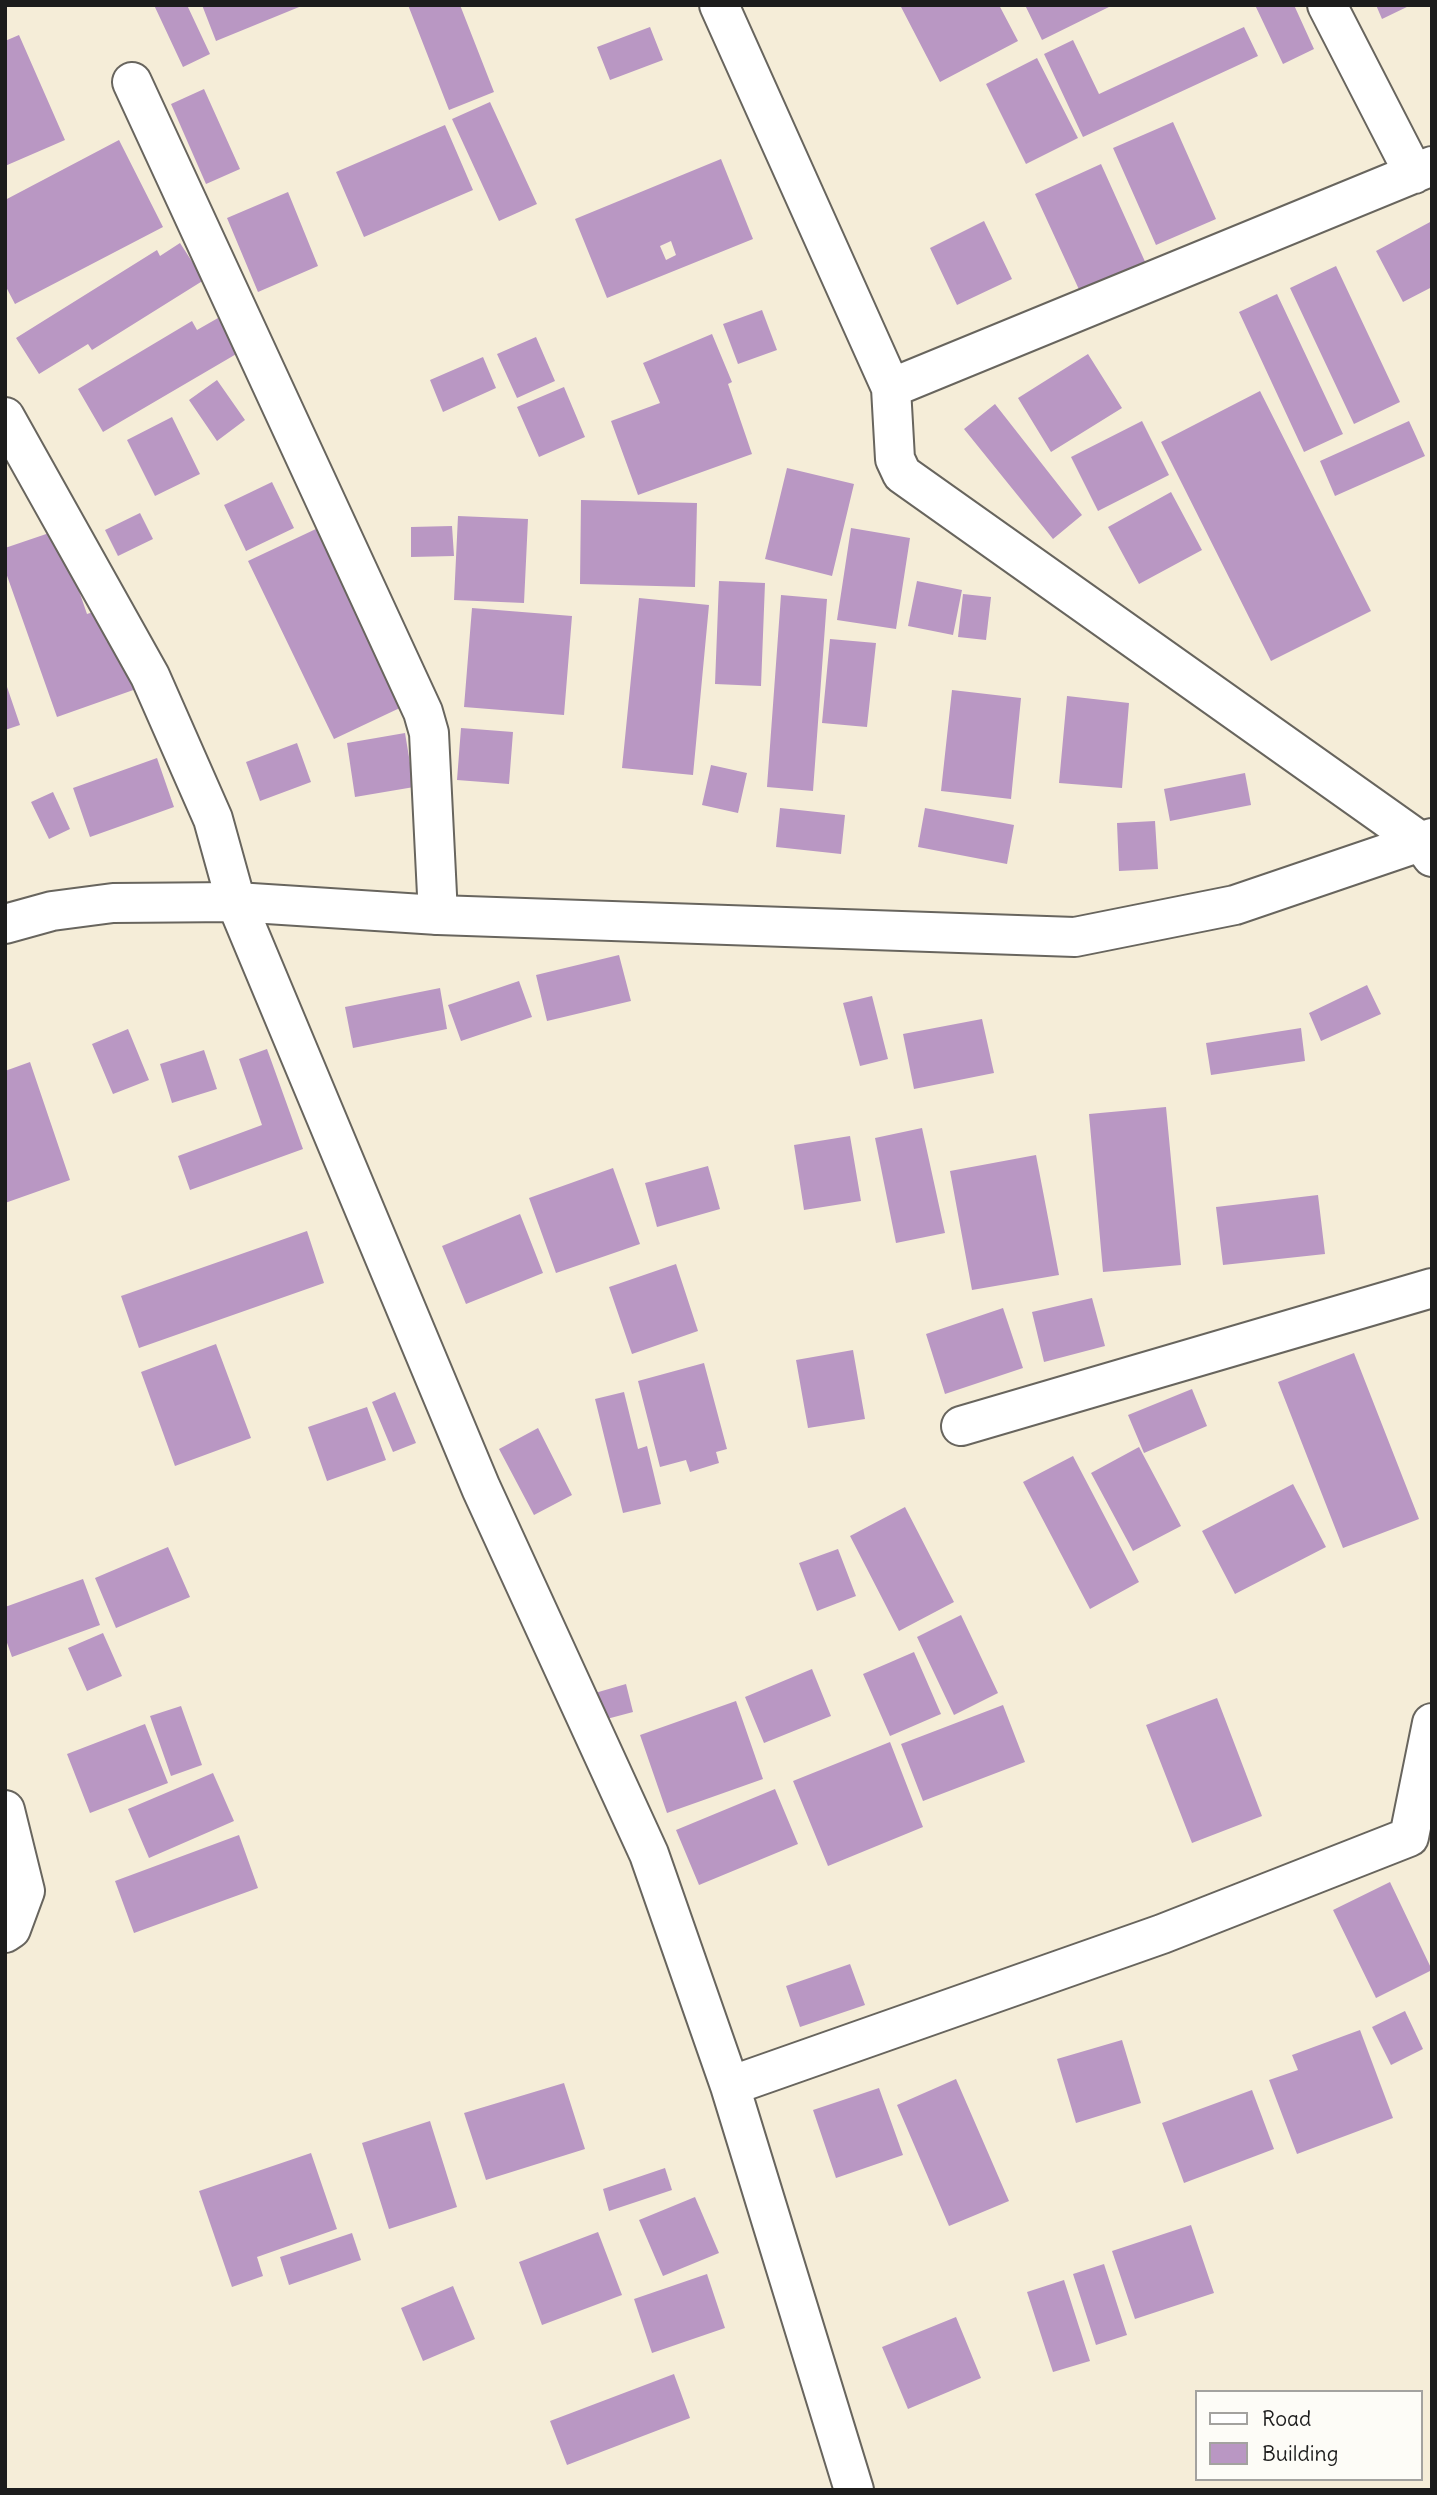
<!DOCTYPE html>
<style>
body{margin:0}
#map{position:relative;width:1437px;height:2495px;overflow:hidden;background:#f5edd8;font-family:Delius,sans-serif}
canvas{display:block}
.frame{position:absolute;inset:0;border:7px solid #1c1c1c;pointer-events:none}
.legend{position:absolute;left:1195px;top:2390px;width:228px;height:91px;box-sizing:border-box;background:#fdfcf7;border:2px solid #a3a29f;margin:0;padding:9px 12px;list-style:none;font-size:21px;color:#1c1c1c}
.legend li{display:flex;align-items:center;gap:14px;height:35px}
.legend b{width:35px;border:2px solid #a3a29f}
</style>
<div id="map">
<canvas width="1437" height="2495"></canvas>
<div class="frame"></div>
<ul class="legend">
<li><b style="height:9px;background:#fff"></b>Road</li>
<li><b style="height:19px;background:#b997c3"></b>Building</li>
</ul>
</div>
<script>
const c = document.querySelector('canvas').getContext('2d');
c.lineJoin = 'round';
function fill(path, color) {
  c.fillStyle = color;
  c.fill(path, 'evenodd');
}
function trace(path, color, width, dash) {
  c.strokeStyle = color;
  c.lineWidth = width;
  c.lineCap = dash ? 'butt' : 'round';
  c.setLineDash(dash || []);
  c.stroke(path);
}
const building = new Path2D(`
 M154 5H187L210 54 183 67Z
 M202 5H304L216 41Z
 M408 5H460L494 92 449 110Z
 M900 5H999L1018 41 940 82Z
 M1025 5H1113L1042 40Z
 M1255 5H1294L1314 49 1283 64Z
 M1376 5H1411L1382 19Z
 M650 27 663 60 610 80 597 47Z
 M1244 27 1258 56 1083 137 1044 54 1073 40 1099 94Z
 M19 35 65 140 5 166V41Z
 M1037 58 1078 138 1026 164 986 84Z
 M204 89 240 169 206 184 171 104Z
 M490 102 537 204 499 221 452 119Z
 M1173 122 1216 219 1156 245 1113 148Z
 M445 125 473 190 364 237 336 172Z
 M119 140 163 227 15 304 5 285V200Z
 M721 159 753 239 607 298 575 219ZM671 241 676 255 666 260 660 246Z
 M1101 164 1147 266 1082 296 1035 194Z
 M288 192 318 266 258 292 227 218Z
 M984 221 1012 279 957 305 930 248Z
 M1432 221V287L1403 302 1376 251Z
 M180 243 204 280 92 350 88 344 39 374 16 338 157 250 160 256Z
 M1336 266 1400 402 1354 424 1290 288Z
 M1277 294 1343 434 1304 452 1239 312Z
 M762 310 777 350 738 364 723 324Z
 M218 318 238 353 103 432 78 389 192 321 197 330Z
 M712 334 732 382 728 384 752 454 638 495 611 421 660 403 643 363Z
 M536 337 555 381 517 398 497 354Z
 M1088 354 1122 408 1051 452 1018 398Z
 M483 357 496 388 443 412 430 380Z
 M217 380 245 420 217 441 189 400Z
 M564 387 585 437 539 457 517 407Z
 M1260 391 1371 611 1271 661 1161 442Z
 M995 404 1082 515 1053 539 964 429Z
 M172 417 200 474 155 496 127 440Z
 M1142 421 1169 475 1098 511 1071 457Z
 M1409 421 1425 456 1335 496 1320 461Z
 M787 468 854 484 832 576 765 559Z
 M272 482 294 528 246 551 224 505Z
 M1171 492 1202 550 1139 584 1108 527Z
 M581 500 697 503 695 587 580 584Z
 M140 513 153 539 118 556 105 530Z
 M458 516 528 519 524 603 454 600Z
 M452 526 454 556 411 557V527Z
 M318 528 404 706 334 739 248 561Z
 M851 528 910 538 896 629 837 620Z
 M58 530 87 614 96 611 107 642 111 641 118 661 128 658 139 688 57 717 5 570V548Z
 M719 581 765 583 761 686 715 684Z
 M917 581 962 590 953 635 908 626Z
 M963 594 991 597 986 640 958 637Z
 M781 595 827 599 813 791 767 787Z
 M639 598 709 605 693 775 622 768Z
 M472 608 572 616 564 715 464 707Z
 M830 639 876 643 867 727 822 723Z
 M5 681 20 725 5 730Z
 M952 690 1021 698 1011 799 941 791Z
 M1067 696 1129 703 1122 788 1059 783Z
 M461 728 513 732 509 784 457 780Z
 M405 733 414 787 355 797 347 743Z
 M297 743 311 782 260 801 246 762Z
 M157 758 174 807 90 837 73 788Z
 M711 765 747 773 738 813 702 805Z
 M1245 773 1251 805 1170 821 1164 789Z
 M53 792 70 829 49 839 31 802Z
 M780 808 845 815 841 854 776 847Z
 M925 808 1014 825 1007 864 918 847Z
 M1155 821 1158 869 1119 871 1117 823Z
 M619 955 631 1001 547 1021 536 975Z
 M519 981 532 1017 461 1041 448 1005Z
 M1367 985 1381 1014 1321 1041 1309 1013Z
 M440 988 447 1029 353 1048 345 1007Z
 M872 996 888 1059 860 1066 843 1003Z
 M982 1019 994 1073 914 1089 903 1034Z
 M1301 1028 1305 1061 1211 1075 1206 1043Z
 M128 1029 149 1080 113 1094 92 1044Z
 M267 1049 303 1149 190 1190 178 1156 262 1125 239 1059Z
 M204 1050 217 1089 172 1103 160 1064Z
 M30 1062 70 1180 5 1203V1071Z
 M1166 1107 1181 1265 1103 1272 1089 1114Z
 M922 1128 945 1233 896 1243 875 1138Z
 M850 1136 861 1201 804 1210 794 1145Z
 M1036 1155 1059 1275 972 1290 950 1171Z
 M708 1166 720 1209 657 1227 645 1183Z
 M613 1168 640 1244 556 1273 529 1198Z
 M1318 1195 1325 1254 1223 1265 1216 1207Z
 M520 1214 543 1273 466 1304 442 1246Z
 M307 1231 324 1283 139 1348 121 1296Z
 M676 1264 698 1331 632 1354 609 1287Z
 M1092 1298 1105 1346 1044 1362 1032 1312Z
 M1003 1308 1023 1368 945 1394 926 1334Z
 M216 1344 251 1438 175 1466 141 1372Z
 M853 1350 865 1419 808 1428 796 1360Z
 M1354 1353 1419 1519 1343 1548 1278 1382Z
 M704 1363 727 1449 716 1452 719 1463 690 1472 686 1460 660 1467 638 1381Z
 M1192 1389 1207 1426 1144 1453 1128 1415Z
 M395 1392 416 1443 393 1452 372 1402Z
 M624 1392 638 1449 647 1446 661 1504 623 1513 595 1399Z
 M367 1407 386 1460 327 1481 308 1427Z
 M538 1428 572 1495 534 1515 499 1449Z
 M1139 1447 1181 1526 1133 1551 1091 1473Z
 M1073 1456 1139 1582 1090 1609 1023 1482Z
 M1293 1484 1326 1547 1235 1594 1202 1531Z
 M905 1507 954 1602 899 1631 850 1536Z
 M168 1547 190 1597 116 1628 95 1578Z
 M838 1549 856 1596 817 1611 799 1563Z
 M83 1579 100 1625 12 1657 5 1637V1607Z
 M961 1615 998 1693 954 1715 917 1637Z
 M103 1633 122 1676 87 1691 68 1648Z
 M914 1652 941 1714 890 1736 863 1674Z
 M812 1669 831 1716 764 1743 745 1697Z
 M626 1684 633 1712 603 1720 595 1693Z
 M1217 1698 1262 1816 1192 1843 1146 1725Z
 M736 1701 763 1779 667 1813 640 1735Z
 M1003 1705 1025 1762 923 1801 901 1744Z
 M181 1706 202 1765 171 1776 150 1716Z
 M145 1724 168 1783 90 1813 67 1754Z
 M890 1742 923 1827 828 1866 793 1781Z
 M213 1773 234 1821 149 1858 128 1809Z
 M775 1789 798 1844 699 1885 676 1830Z
 M239 1835 258 1888 134 1933 115 1881Z
 M1390 1882 1432 1970 1376 1998 1333 1910Z
 M850 1964 865 2005 800 2027 786 1986Z
 M1405 2011 1423 2049 1391 2065 1372 2027Z
 M1360 2030 1393 2118 1297 2154 1269 2080 1298 2070 1292 2055Z
 M1122 2040 1141 2103 1076 2123 1057 2059Z
 M956 2079 1009 2201 949 2226 897 2105Z
 M564 2083 585 2149 486 2180 464 2113Z
 M879 2088 903 2155 836 2178 813 2110Z
 M1252 2090 1274 2149 1184 2183 1162 2123Z
 M430 2121 457 2207 389 2229 362 2143Z
 M311 2153 337 2229 257 2257 263 2276 232 2287 199 2191Z
 M665 2168 672 2190 609 2211 603 2189Z
 M695 2197 719 2253 663 2276 639 2220Z
 M1191 2225 1214 2293 1135 2319 1112 2251Z
 M598 2232 622 2295 542 2325 519 2262Z
 M352 2233 361 2260 289 2285 280 2257Z
 M1104 2264 1127 2335 1096 2345 1073 2274Z
 M707 2274 725 2328 652 2353 634 2299Z
 M1064 2280 1090 2361 1053 2372 1027 2292Z
 M453 2286 475 2339 423 2361 401 2308Z
 M956 2317 981 2378 908 2409 882 2347Z
 M674 2374 690 2418 567 2465 550 2421Z`);
const minor = new Path2D(`
 M719 5 891 388 895 459 902 474 1421 842 1432 857
 M1327 5 1414 174
 M132 82 423 712 429 733 438 915
 M891 388 1432 166
 M5 417 150 676 213 819 236 902 481 1488 649 1854 730 2086 854 2490
 M961 1426 1432 1288
 M5 1810 25 1891 11 1929 5 1933
 M730 2086 1162 1934 1409 1837 1432 1723`);
const tertiary = new Path2D(`
 M5 924 52 911 113 903 236 902 438 915 1075 937 1235 905 1432 838`);
fill(building, '#b997c3');
trace(minor, '#68655e', 42);
trace(tertiary, '#68655e', 42);
trace(minor, '#fff', 38);
trace(tertiary, '#fff', 38);
</script>
